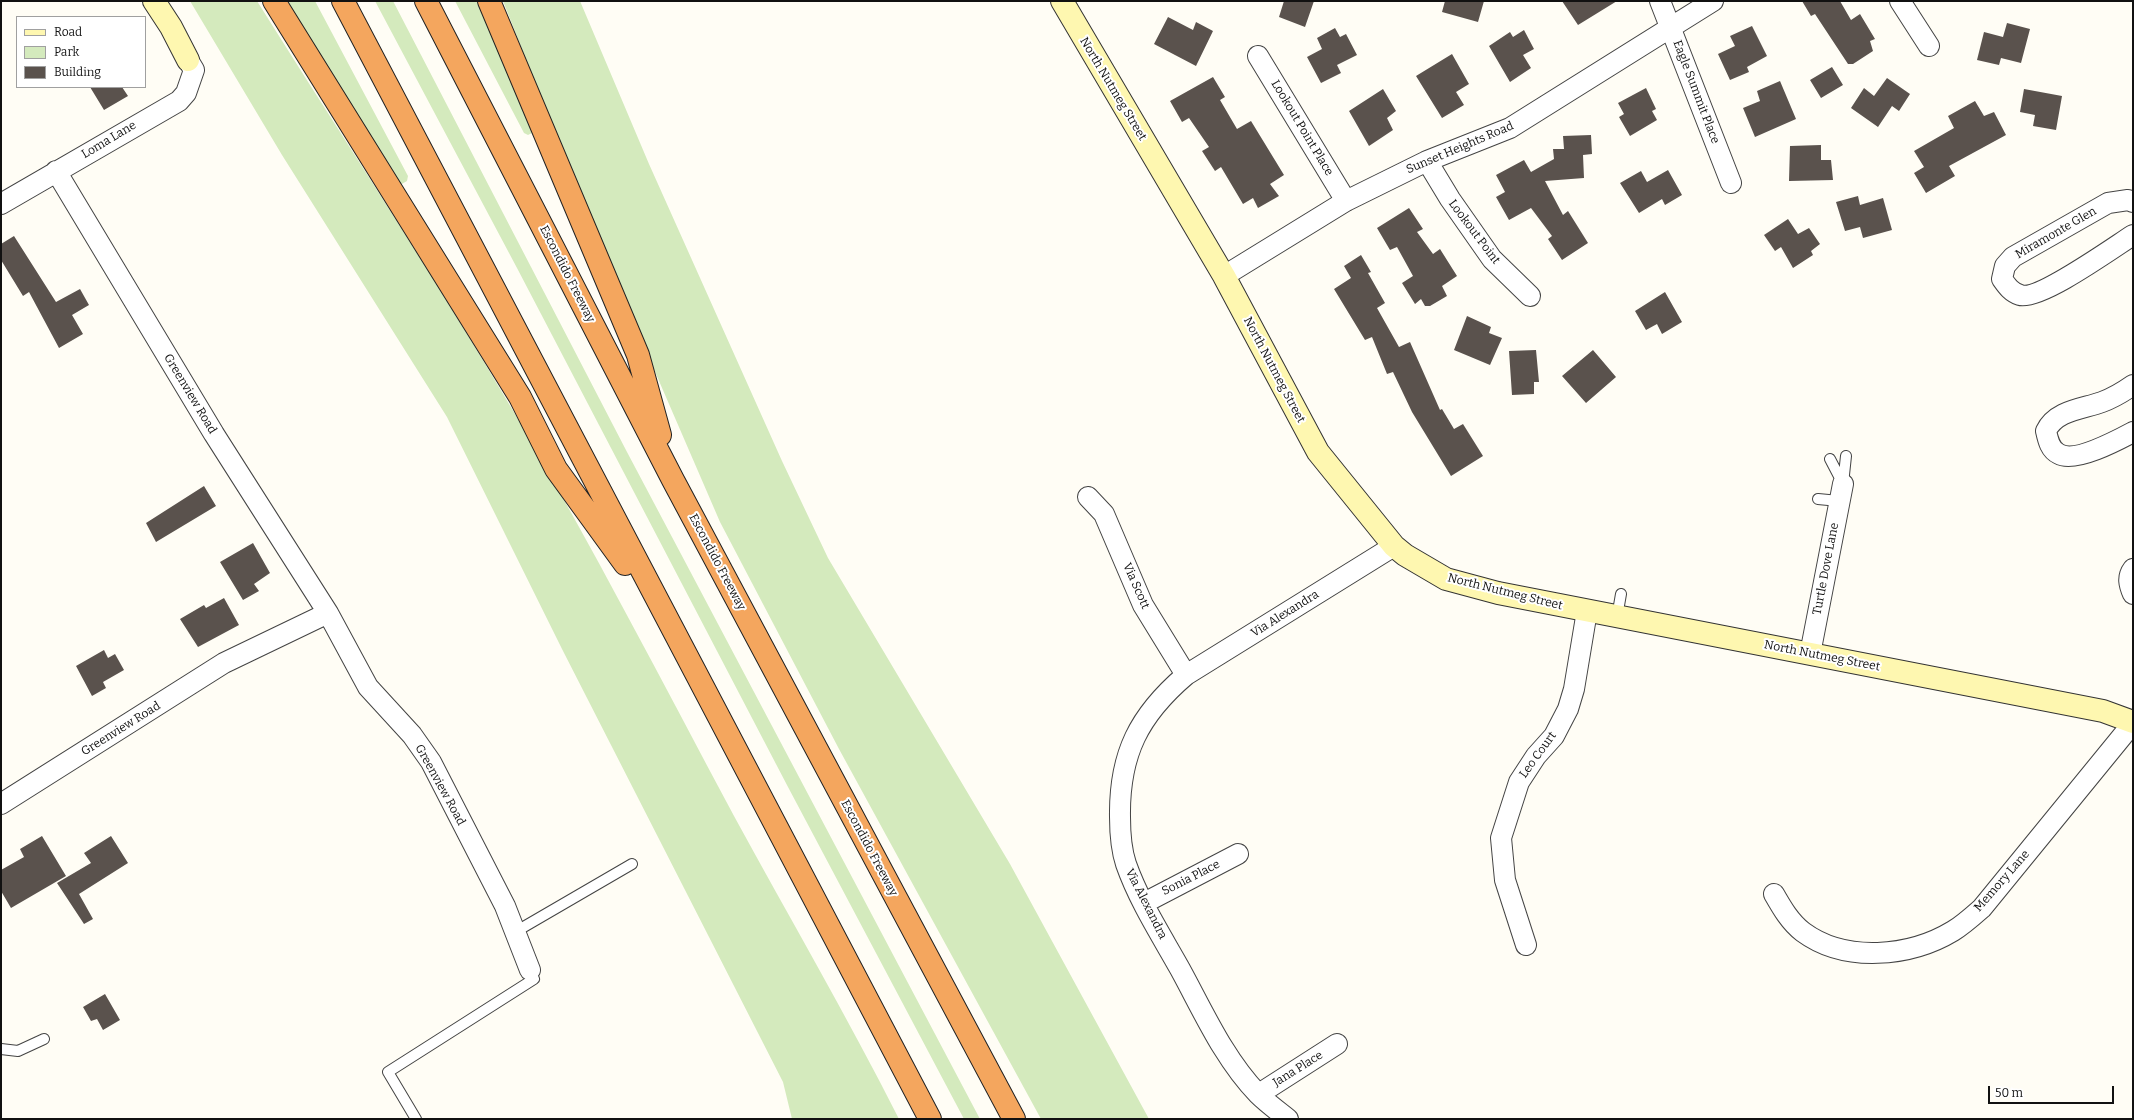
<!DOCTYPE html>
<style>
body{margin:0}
#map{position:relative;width:2134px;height:1120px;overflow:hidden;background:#fffdf5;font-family:Bitter,serif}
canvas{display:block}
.frame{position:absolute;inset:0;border:2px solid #111;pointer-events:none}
.legend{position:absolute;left:16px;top:16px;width:130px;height:72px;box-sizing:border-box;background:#fff;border:1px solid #a0a0a0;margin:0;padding:5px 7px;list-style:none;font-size:12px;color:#111}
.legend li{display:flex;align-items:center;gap:8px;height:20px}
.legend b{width:20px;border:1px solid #a0a0a0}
.scale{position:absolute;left:1988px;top:1086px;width:126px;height:18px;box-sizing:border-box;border:2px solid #111;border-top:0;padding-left:5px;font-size:12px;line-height:14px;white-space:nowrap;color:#111;-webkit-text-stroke:3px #fff;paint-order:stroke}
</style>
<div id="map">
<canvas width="2134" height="1120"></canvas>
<div class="frame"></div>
<ul class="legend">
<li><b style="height:5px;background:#fef7b0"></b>Road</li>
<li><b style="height:11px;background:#d4eabd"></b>Park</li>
<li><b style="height:11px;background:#5a524d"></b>Building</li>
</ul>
<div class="scale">50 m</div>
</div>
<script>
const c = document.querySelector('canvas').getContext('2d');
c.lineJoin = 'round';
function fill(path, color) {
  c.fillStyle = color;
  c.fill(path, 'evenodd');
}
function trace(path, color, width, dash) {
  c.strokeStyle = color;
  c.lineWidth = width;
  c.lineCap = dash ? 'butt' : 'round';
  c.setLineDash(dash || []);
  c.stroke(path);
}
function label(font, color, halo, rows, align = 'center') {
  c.font = font + ' Bitter,serif';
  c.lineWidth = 4;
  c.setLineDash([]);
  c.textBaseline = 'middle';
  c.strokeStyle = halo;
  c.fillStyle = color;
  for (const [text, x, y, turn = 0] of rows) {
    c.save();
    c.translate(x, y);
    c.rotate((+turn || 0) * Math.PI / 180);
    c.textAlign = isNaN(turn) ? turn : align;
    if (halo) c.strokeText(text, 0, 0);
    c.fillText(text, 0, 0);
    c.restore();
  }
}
const green = new Path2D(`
 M190 1H257L279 36C358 161 440 286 515 414 592 546 662 681 734 816 789 917 847 1016 899 1119H792L783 1082 562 649 447 417 282 155Z
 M283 1H315L408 176 407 181 400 185Z
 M375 1H393L627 452 980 1119H964L788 787 517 268Z
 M455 1H480L532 133 528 135 524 133Z
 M503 1H580L649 164 782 461 828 558 1010 864 1149 1119H1041L839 749 720 522 589 219Z`);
const building = new Path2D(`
 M1284 1H1314L1305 27 1279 17Z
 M1445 1H1484L1478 22 1442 12Z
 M1562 1H1617L1578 25Z
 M1802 1H1840L1851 20 1860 14 1875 39 1870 41 1873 51 1853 64H1848L1815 14 1811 16Z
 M1168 17 1193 30 1196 22 1213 31 1196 66 1154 44Z
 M2007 23 2030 29 2021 63 2001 58 1999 65 1977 60 1984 32 2003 37Z
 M1752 26 1767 56 1747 67 1749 72 1730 80 1718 54 1735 46 1730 36Z
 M1335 28 1340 37 1346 34 1357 55 1337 65 1341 73 1321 83 1307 57 1322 49 1317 38Z
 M1524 30 1534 49 1523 55 1531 68 1510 82 1489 46 1510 32 1513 37Z
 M1452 54 1469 84 1456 92 1464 105 1442 118 1416 76Z
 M1832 67 1843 85 1821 98 1810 80Z
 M1213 77 1225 97 1220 100 1237 129 1251 121 1284 175 1270 184 1279 196 1258 208 1253 198 1243 204 1221 167 1215 171 1202 151 1209 147 1189 118 1182 122 1170 101Z
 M1887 78 1910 94 1899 111 1892 106 1878 127 1851 108 1864 88 1874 96Z
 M1780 81 1796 119 1755 137 1743 108 1760 101 1757 91Z
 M90 87H122L128 96 104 110Z
 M1646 88 1656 109 1652 111 1657 120 1630 136 1619 117 1624 114 1618 103Z
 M1383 89 1396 111 1387 118 1393 130 1369 146 1349 111Z
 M2024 89 2062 96 2056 130 2033 126 2035 115 2020 112Z
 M1975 101 1984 116 1994 112 2006 135 1949 166 1955 176 1926 193 1914 173 1924 167 1914 151 1954 128 1948 116Z
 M1591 135 1592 154 1583 155 1584 178 1545 181 1563 215 1568 211 1588 243 1562 260 1548 239 1552 236 1531 208 1509 220 1496 197 1505 192 1496 175 1524 160 1531 172 1554 159 1553 149H1564L1563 136Z
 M1821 145V160H1831L1833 180 1789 181 1790 146Z
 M1668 170 1682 195 1665 205 1662 199 1639 213 1620 183 1641 171 1647 182Z
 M1858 196 1860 205 1883 198 1892 230 1863 238 1860 227 1845 231 1836 202Z
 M1409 208 1423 229 1417 232 1433 254 1440 249 1457 276 1442 286 1447 296 1430 306H1425L1421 299 1415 304 1402 283 1413 276 1397 247 1390 250 1377 228Z
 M1788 219 1798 234 1809 228 1820 244 1811 251 1813 255 1793 268 1781 247 1775 251 1764 235Z
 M14 236 56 302 80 289 89 305 72 315 83 334 59 348 29 292 23 296 1 260V244Z
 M1361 255 1371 272 1368 273 1385 303 1377 308 1399 347 1410 342 1440 410 1442 409 1454 429 1463 424 1483 456 1451 476 1412 412 1393 372 1387 374 1372 337 1365 340 1334 289 1351 278 1344 266Z
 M1665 292 1682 322 1662 334 1657 324 1646 330 1635 311Z
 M1467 316 1491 327 1489 333 1502 338 1490 365 1454 350Z
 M1536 350 1539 382H1534V394L1512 395 1509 351Z
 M1593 350 1616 377 1586 403 1562 376Z
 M204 486 216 506 156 542 146 523Z
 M253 543 270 573 254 584 259 591 243 600 220 562Z
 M224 598 239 625 198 647 180 619 204 605 206 608Z
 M104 650 108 658 115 654 124 670 103 682 106 688 92 696 76 666Z
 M42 836 66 876 11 908 1 891V870L24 857 20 849Z
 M111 836 128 863 79 894 93 919 84 924 57 883 91 863 84 853Z
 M105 994 120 1020 103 1030 97 1019 91 1021 83 1007Z`);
const lane = new Path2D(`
 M1830 459 1843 484
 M1843 484 1846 456
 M1818 499 1839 501
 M1617 617 1621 594
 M515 932 632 864
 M1 1049 18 1051 44 1039
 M416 1119 388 1072 534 979 530 970`);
const street = new Path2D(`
 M1660 1 1731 183
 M1900 1 1929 46
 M1258 56 1346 201
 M1427 161 1450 199 1492 259 1530 296
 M56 171 214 434 328 613 368 687 412 735 431 762 505 906 530 970
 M2133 202 2128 200 2108 203 2013 257 2005 266 2002 279C2007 286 2011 292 2020 295 2039 301 2114 247 2133 235
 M1 204 179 101 186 93 194 70 188 60
 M1224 276 1346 201 1427 161 1510 128 1713 1
 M2133 385C2123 392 2113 398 2102 402 2083 409 2056 410 2046 431 2048 440 2050 450 2059 454 2075 463 2118 440 2133 432
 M1088 497 1104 514 1143 605 1186 675
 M2133 569C2127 577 2129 585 2133 594
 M1810 654 1843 484
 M1 804 224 663 328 613
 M1774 894C1782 908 1790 922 1803 932 1845 963 1910 957 1953 931 1963 925 1973 916 1982 908L2133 723
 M1144 903 1238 854
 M1526 945 1505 880 1501 838 1519 782 1536 756 1554 736 1568 709 1574 689 1587 611
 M1259 1094 1337 1044
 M1288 1119C1278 1111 1267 1103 1258 1094 1224 1059 1203 1011 1180 969 1161 935 1139 901 1126 864 1121 849 1120 832 1120 817 1119 754 1139 715 1186 675L1394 546`);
const secondary = new Path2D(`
 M154 1 171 27 188 60
 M1062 1 1224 276 1318 452 1394 546 1405 555 1446 579 1498 593 2103 711 2133 722`);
const highway = new Path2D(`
 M274 1 520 397 556 469 625 564
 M343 1 930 1119
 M426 1 673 480 1014 1119
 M489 1 638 355 660 435`);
const streetNames = [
 ["North Nutmeg Street",1113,89,59],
 ["Eagle Summit Place",1696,92,69],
 ["Lookout Point Place",1302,128,59],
 ["Loma Lane",109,140,-31],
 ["Sunset Heights Road",1460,148,-23],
 ["Lookout Point",1474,232,53],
 ["Miramonte Glen",2056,233,-30],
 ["Escondido Freeway",567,274,63],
 ["North Nutmeg Street",1274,370,62],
 ["Greenview Road",190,394,59],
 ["Escondido Freeway",717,562,62],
 ["Turtle Dove Lane",1826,569,-79],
 ["Via Scott",1136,586,66],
 ["North Nutmeg Street",1505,592,14],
 ["Via Alexandra",1285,614,-32],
 ["North Nutmeg Street",1822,656,11],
 ["Greenview Road",121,729,-32],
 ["Leo Court",1538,755,-54],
 ["Greenview Road",440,785,61],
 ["Escondido Freeway",869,848,62],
 ["Sonia Place",1191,878,-27],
 ["Memory Lane",2002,881,-49],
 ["Via Alexandra",1146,904,63],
 ["Jana Place",1298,1069,-32]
];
fill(green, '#d4eabd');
fill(building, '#5a524d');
trace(lane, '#444', 12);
trace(street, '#444', 22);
trace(secondary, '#333', 24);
trace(highway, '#222', 24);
trace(lane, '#fff', 10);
trace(street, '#fff', 20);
trace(secondary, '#fef7b0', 22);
trace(highway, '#f4a65e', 22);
label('12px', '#111', '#fff', streetNames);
</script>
